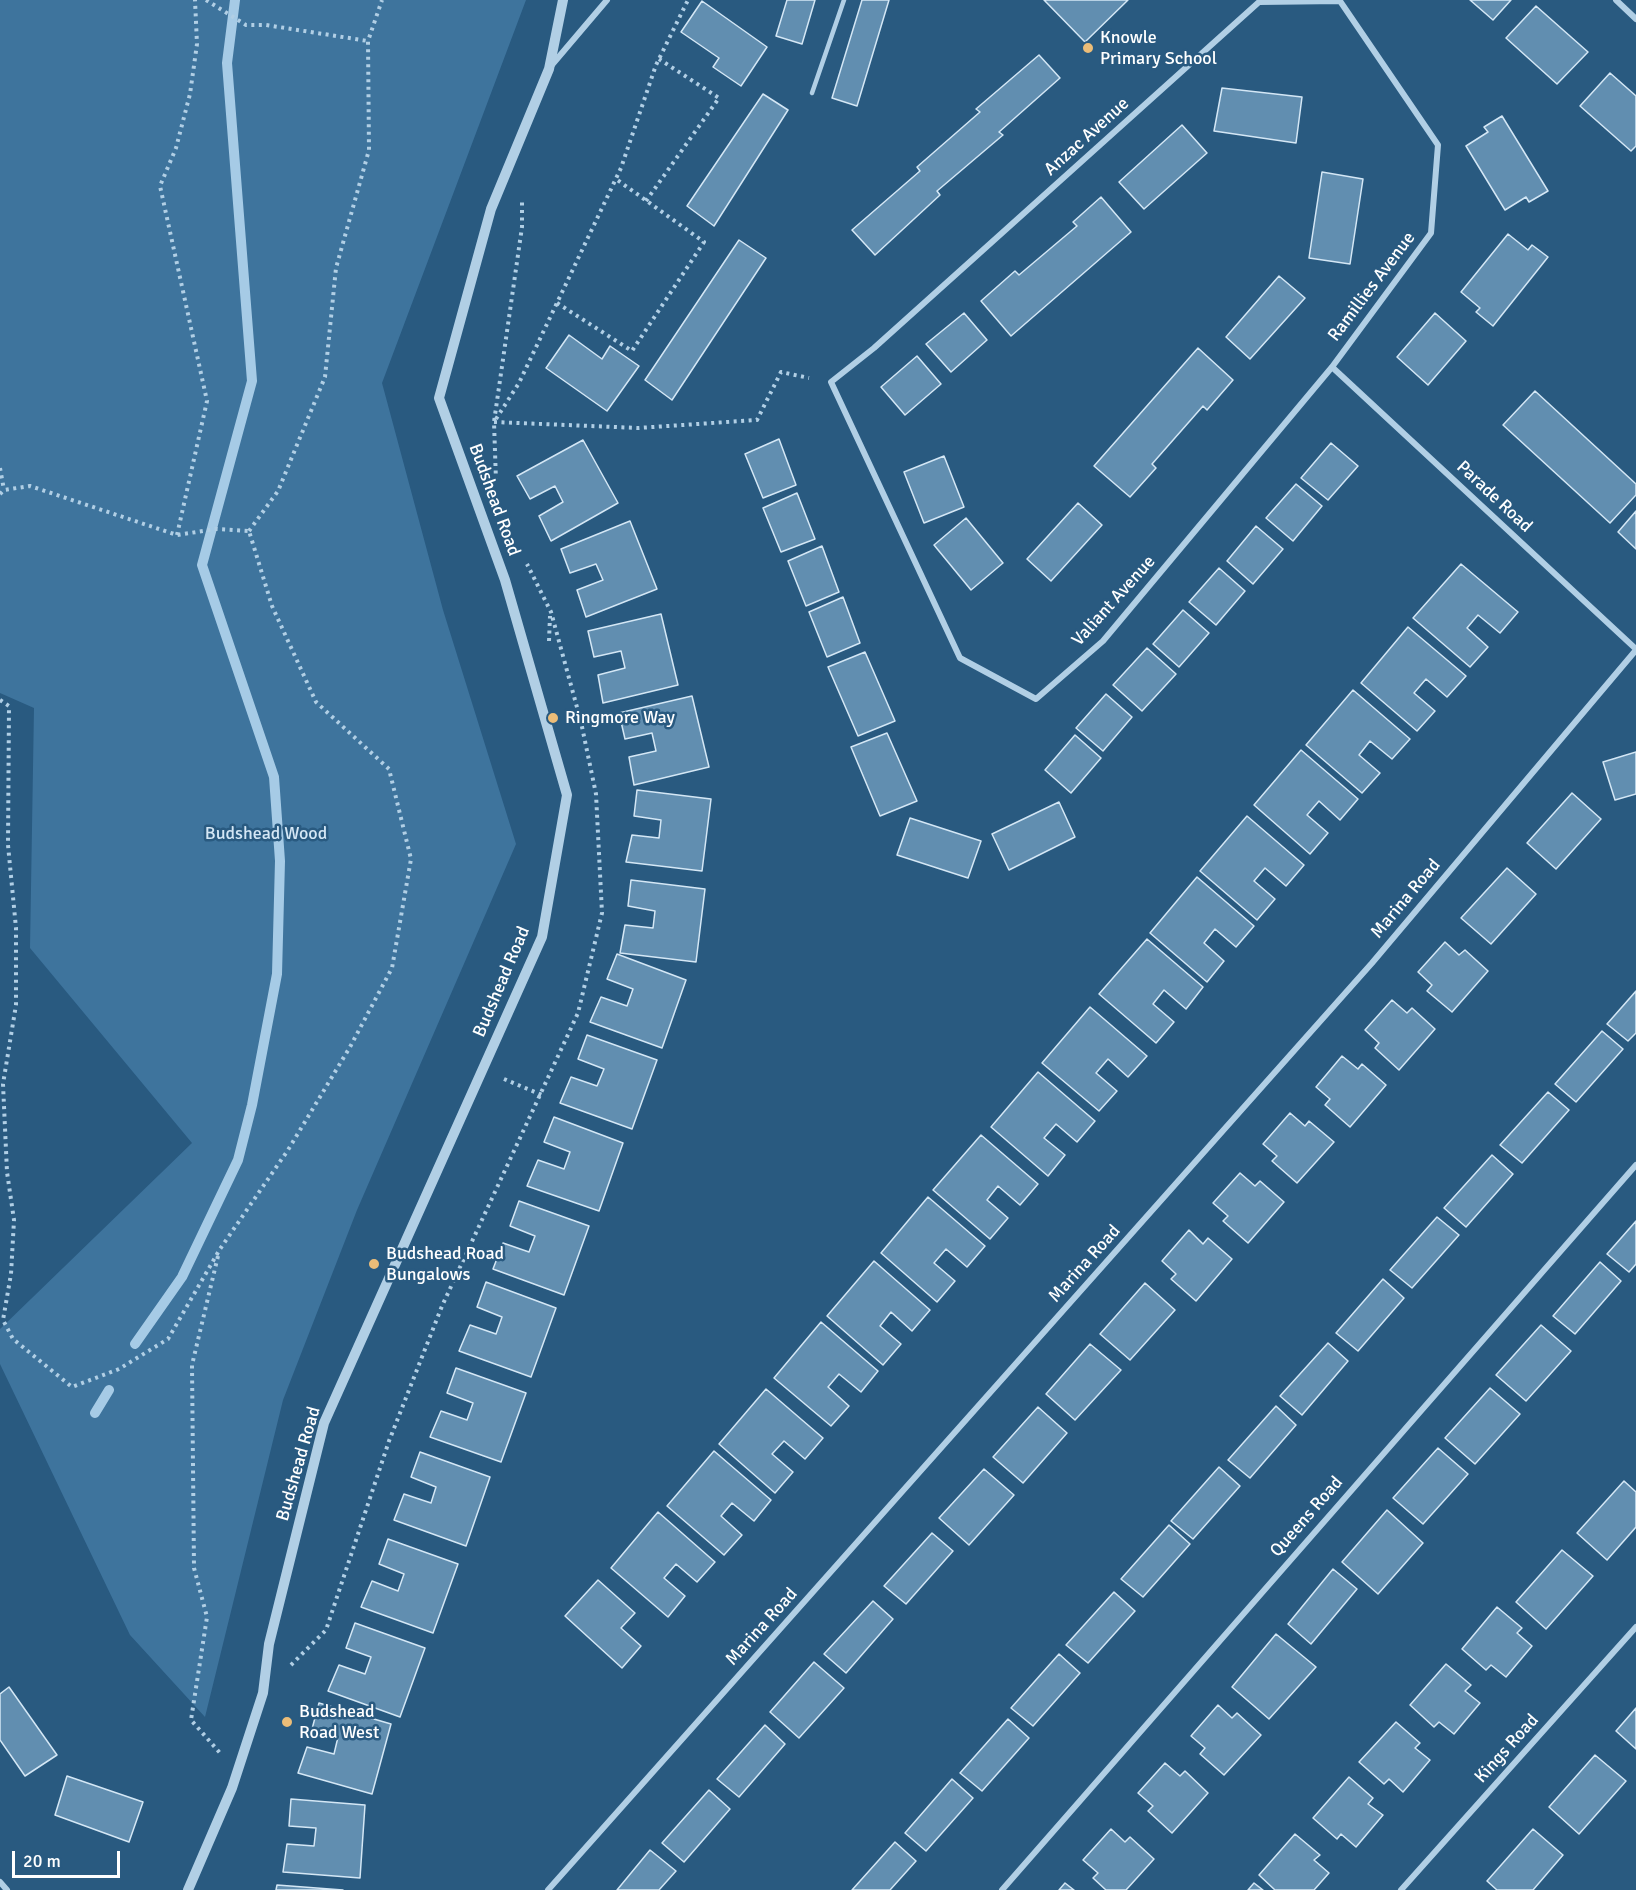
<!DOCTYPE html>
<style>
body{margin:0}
#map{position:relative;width:1636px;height:1890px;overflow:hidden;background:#295a80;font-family:Signika,sans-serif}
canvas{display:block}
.scale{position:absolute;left:12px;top:1851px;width:108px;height:27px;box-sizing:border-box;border:3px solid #fff;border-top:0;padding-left:8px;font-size:18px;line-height:21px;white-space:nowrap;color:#fff;-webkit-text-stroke:4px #295a80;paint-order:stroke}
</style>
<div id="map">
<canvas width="1636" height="1890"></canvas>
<div class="scale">20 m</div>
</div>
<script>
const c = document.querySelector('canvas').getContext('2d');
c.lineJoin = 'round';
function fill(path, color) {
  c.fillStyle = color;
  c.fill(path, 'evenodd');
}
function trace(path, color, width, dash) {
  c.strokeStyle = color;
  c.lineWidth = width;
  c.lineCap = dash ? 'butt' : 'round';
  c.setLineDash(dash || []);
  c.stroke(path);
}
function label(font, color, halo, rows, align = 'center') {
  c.font = font + ' Signika,sans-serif';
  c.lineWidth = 5;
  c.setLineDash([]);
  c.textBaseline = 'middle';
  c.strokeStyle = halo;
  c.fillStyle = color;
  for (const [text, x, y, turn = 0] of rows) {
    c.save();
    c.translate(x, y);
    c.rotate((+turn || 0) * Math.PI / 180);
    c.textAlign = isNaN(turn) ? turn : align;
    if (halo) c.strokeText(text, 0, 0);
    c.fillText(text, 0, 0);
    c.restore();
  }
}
const green = new Path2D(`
 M0 0H526L382 383 443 610 516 844 357 1210 283 1400 205 1717 130 1635 0 1364V1329L192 1143 30 948 34 708 0 693Z`);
const stream = new Path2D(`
 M135 1344 182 1277 238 1160 252 1105 277 974 280 861 274 777 202 565 252 381 227 63 235 0
 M95 1413 109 1390`);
const building = new Path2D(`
 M787 0H815L802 44 776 36Z
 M862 0H889L857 106 832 98Z
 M1044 0H1128L1085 42Z
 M1470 0H1511L1493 20Z
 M702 1 767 47 741 86 713 67 719 58 681 32Z
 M1536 6 1588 52 1557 84 1506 38Z
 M1039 55 1060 78 999 132 1003 135 937 191 940 195 875 255 852 230 920 171 917 167 980 112 976 109Z
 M1610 73 1636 96V146L1631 151 1580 106Z
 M1222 88 1302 97 1296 143 1214 131Z
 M763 94 788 110 714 226 687 206Z
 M1502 116 1548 191 1529 202 1526 197 1505 210 1466 146 1488 132 1484 127Z
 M1182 125 1207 153 1144 209 1119 182Z
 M1322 172 1363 179 1350 264 1309 258Z
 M1101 197 1131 232 1011 336 981 301 1015 271 1019 275 1077 226 1073 222Z
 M1508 234 1528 250 1532 245 1548 257 1493 326 1476 312 1480 308 1461 292Z
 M739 240 766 258 672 400 645 380Z
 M1279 276 1305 298 1250 359 1226 337Z
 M964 313 987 340 951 372 926 344Z
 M1435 313 1466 341 1428 385 1397 357Z
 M569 335 602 359 610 346 639 366 607 411 546 368Z
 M1198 348 1233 380 1207 410 1203 406 1152 464 1156 468 1130 497 1094 466Z
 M917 356 941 384 905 415 881 387Z
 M1535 391 1636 484V495L1610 523 1503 425Z
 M779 439 796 485 763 498 745 454Z
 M583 440 618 503 551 541 539 516 563 502 555 486 530 499 517 476Z
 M1331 443 1358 466 1328 500 1301 478Z
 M944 456 964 507 924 523 904 472Z
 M1296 484 1322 506 1293 541 1266 518Z
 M797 493 815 539 781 552 763 508Z
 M1078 503 1102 525 1051 581 1027 559Z
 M1636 511V549L1618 532Z
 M966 518 1003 563 971 590 934 545Z
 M630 521 657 589 586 617 577 590 603 580 596 564 570 573 561 549Z
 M1256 526 1283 549 1253 584 1227 561Z
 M822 546 839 592 806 606 788 561Z
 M1461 564 1518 612 1500 633 1478 615 1467 628 1488 647 1470 667 1413 618Z
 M1219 568 1245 591 1216 625 1189 602Z
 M843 597 860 643 827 657 809 612Z
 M1183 610 1209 633 1179 667 1153 644Z
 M661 614 678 685 603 703 598 675 625 668 621 651 594 657 588 631Z
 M1408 627 1466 676 1447 697 1426 679 1414 693 1435 711 1417 731 1361 683Z
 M1147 648 1176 674 1142 711 1113 685Z
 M865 652 895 721 858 736 828 667Z
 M1353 690 1410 739 1392 759 1370 741 1359 755 1380 773 1362 793 1306 745Z
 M1106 694 1132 717 1103 751 1076 728Z
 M692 696 709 767 634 785 629 757 656 751 652 733 625 739 619 713Z
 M887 733 917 801 880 816 851 747Z
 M1075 735 1101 758 1071 793 1045 770Z
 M1301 750 1358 799 1340 820 1319 801 1307 815 1328 833 1310 854 1254 805Z
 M1636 752V794L1615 800 1603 762Z
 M637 790 711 799 702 871 626 862 632 835 659 838 661 820 634 816Z
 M1572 793 1601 819 1556 869 1527 843Z
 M1059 802 1075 837 1009 870 992 834Z
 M1247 816 1304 865 1286 886 1265 868 1254 881 1275 899 1257 920 1200 871Z
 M910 818 981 841 968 878 897 855Z
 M1507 868 1536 894 1491 944 1461 918Z
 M1197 877 1254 926 1236 947 1215 929 1204 943 1224 961 1207 982 1150 933Z
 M631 880 705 889 696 962 620 953 625 925 653 928 655 911 628 906Z
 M1147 939 1203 987 1186 1009 1164 990 1153 1004 1174 1022 1156 1043 1099 994Z
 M1445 942 1459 955 1465 950 1488 971 1452 1012 1427 991 1432 985 1418 972Z
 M617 954 686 980 662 1048 590 1022 601 997 627 1006 633 989 607 979Z
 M1636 991V1033L1628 1041 1607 1024Z
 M1392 1000 1407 1013 1412 1008 1435 1029 1399 1070 1375 1048 1379 1043 1365 1030Z
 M1090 1007 1147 1056 1128 1077 1108 1059 1096 1073 1117 1091 1099 1111 1042 1063Z
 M1602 1031 1623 1049 1576 1102 1555 1084Z
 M587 1035 657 1060 632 1129 560 1103 571 1077 597 1086 604 1069 578 1059Z
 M1342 1056 1358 1069 1362 1064 1386 1085 1350 1127 1325 1105 1330 1099 1316 1087Z
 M1038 1072 1095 1121 1077 1142 1056 1124 1044 1138 1065 1155 1048 1176 991 1127Z
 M1548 1092 1569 1110 1522 1163 1500 1145Z
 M1290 1113 1305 1126 1309 1121 1334 1142 1297 1183 1272 1161 1277 1156 1263 1144Z
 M554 1117 623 1143 599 1211 527 1186 538 1160 564 1169 570 1152 544 1142Z
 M981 1135 1038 1184 1020 1205 998 1186 987 1200 1008 1218 990 1239 933 1190Z
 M1492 1155 1513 1174 1466 1227 1444 1208Z
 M1240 1173 1255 1186 1260 1181 1284 1202 1248 1243 1223 1221 1228 1216 1213 1203Z
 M928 1197 985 1246 967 1267 946 1249 934 1263 955 1281 937 1302 881 1253Z
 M519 1201 589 1226 564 1295 493 1269 503 1243 529 1252 535 1236 510 1226Z
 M1437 1217 1459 1235 1412 1288 1390 1270Z
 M1636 1221V1264L1629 1272 1607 1254Z
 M1189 1230 1203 1244 1208 1238 1232 1259 1196 1301 1171 1279 1176 1274 1162 1261Z
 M874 1261 930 1310 912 1331 891 1312 880 1326 901 1344 883 1365 827 1316Z
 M1600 1262 1621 1281 1575 1334 1553 1316Z
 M1383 1279 1404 1298 1358 1351 1336 1333Z
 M486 1282 556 1308 531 1377 459 1351 470 1325 496 1334 502 1317 477 1307Z
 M1145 1283 1175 1310 1130 1360 1100 1334Z
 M821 1322 878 1371 861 1392 839 1374 828 1387 849 1406 831 1426 774 1378Z
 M1541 1325 1571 1351 1526 1401 1496 1375Z
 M1328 1343 1348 1361 1302 1415 1280 1396Z
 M1090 1344 1121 1370 1075 1420 1046 1394Z
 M456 1368 526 1393 501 1462 430 1437 441 1411 467 1420 473 1403 447 1393Z
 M1490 1388 1520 1414 1475 1464 1445 1438Z
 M766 1389 823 1438 805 1459 784 1441 772 1454 793 1472 775 1493 719 1444Z
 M1276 1406 1296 1425 1250 1478 1228 1460Z
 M1038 1407 1067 1433 1023 1483 993 1457Z
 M1438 1448 1468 1474 1423 1524 1393 1498Z
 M714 1451 771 1500 754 1521 732 1503 721 1516 742 1535 724 1555 667 1506Z
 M420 1452 490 1477 466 1546 394 1520 404 1494 431 1503 436 1487 411 1477Z
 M1219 1467 1240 1486 1193 1539 1171 1521Z
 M984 1469 1014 1495 969 1545 939 1518Z
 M1624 1481 1636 1492V1527L1607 1560 1577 1533Z
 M1387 1510 1423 1543 1378 1594 1342 1562Z
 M658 1512 715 1562 697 1582 676 1564 664 1578 685 1596 668 1617 611 1568Z
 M1169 1525 1190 1544 1143 1597 1121 1579Z
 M932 1533 953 1551 906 1604 884 1586Z
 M388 1539 458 1564 433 1633 361 1607 372 1581 398 1591 404 1574 379 1564Z
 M1562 1550 1593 1576 1546 1629 1516 1602Z
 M1333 1569 1357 1589 1311 1644 1288 1624Z
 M598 1580 635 1613 621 1628 641 1646 622 1668 565 1616Z
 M1114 1592 1135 1611 1088 1663 1066 1645Z
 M873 1601 893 1619 846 1673 824 1654Z
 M1497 1607 1522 1628 1517 1633 1532 1646 1506 1677 1491 1665 1486 1670 1462 1649Z
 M355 1623 425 1648 400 1717 328 1691 339 1665 365 1674 371 1657 346 1648Z
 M1276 1634 1316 1667 1269 1719 1232 1687Z
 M1059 1654 1080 1673 1033 1726 1011 1708Z
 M814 1662 844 1688 799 1738 770 1712Z
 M1446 1664 1471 1685 1465 1691 1480 1703 1454 1734 1439 1722 1434 1727 1410 1705Z
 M9 1687 57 1755 25 1776 0 1740V1694Z
 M319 1703 391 1724 372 1794 298 1773 307 1747 334 1754 338 1737 312 1729Z
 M1218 1705 1232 1718 1237 1713 1261 1735 1224 1775 1200 1754 1205 1748 1191 1736Z
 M1636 1708V1749L1616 1731Z
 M1008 1719 1029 1738 982 1791 960 1773Z
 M1396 1722 1420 1743 1415 1748 1430 1760 1403 1792 1389 1779 1384 1784 1359 1762Z
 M765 1725 785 1744 739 1797 717 1779Z
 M1595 1755 1626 1781 1579 1834 1549 1807Z
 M1165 1763 1180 1776 1185 1771 1208 1793 1172 1833 1148 1811 1153 1806 1138 1793Z
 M67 1776 143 1802 129 1842 55 1815Z
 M1349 1777 1373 1798 1368 1804 1383 1815 1356 1847 1341 1834 1337 1839 1313 1818Z
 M952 1779 973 1798 926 1851 905 1833Z
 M709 1790 730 1809 684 1862 662 1843Z
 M291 1799 365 1805 360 1878 283 1872 287 1844 314 1846 316 1828 289 1826Z
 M1111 1829 1125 1842 1130 1837 1154 1859 1126 1890H1106L1093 1878 1098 1873 1083 1860Z
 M1533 1829 1563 1855 1533 1890H1497L1487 1881Z
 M1295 1834 1320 1855 1314 1860 1329 1873 1314 1890H1275L1259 1875Z
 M895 1842 916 1861 890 1890H852Z
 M650 1850 676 1871 659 1890H617Z
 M1065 1883 1074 1890H1059Z
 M1254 1883 1263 1890H1248Z
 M277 1885 343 1890H276Z`);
const path = new Path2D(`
 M206 0 246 25H266L368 41
 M646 201 719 98 659 59
 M557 303 632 351 704 242 616 179
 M496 419 519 383 621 168 656 65 688 0
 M494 422 638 428 757 420 781 372 809 378
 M0 468 4 490
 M496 481 494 422 522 227V200
 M0 494 4 490 30 486 177 535 216 529 249 531
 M249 531 278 491 325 377 336 268 369 150 368 41 382 0
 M177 535 207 401 160 186 176 148 190 94 197 44 195 0
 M549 641 550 616
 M0 700 9 706 8 845 16 928V1005L3 1084 7 1172 14 1220 11 1274 3 1320 13 1339 72 1387 119 1369 168 1339 220 1249 288 1150 350 1047 392 968 411 859 389 769 316 702 272 606 249 531
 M504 1079 542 1095
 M218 1256 192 1365 194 1568 207 1617 191 1720 220 1753
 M291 1665 326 1630 389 1441 442 1306 578 1013 602 913 596 794 581 722 551 612 527 564`);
const service = new Path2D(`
 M812 93 844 0`);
const minor = new Path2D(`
 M1616 0 1636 19
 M1340 1 1438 145 1431 233 1332 367 1103 641 1036 699 960 658 831 382 874 348 1259 2Z
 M551 66 607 0
 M1332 367 1636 649
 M0 1882 7 1890
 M548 1890 1372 963 1636 650
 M1002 1890 1636 1165
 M1401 1890 1636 1627`);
const tertiary = new Path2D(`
 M188 1890 232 1788 263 1693 269 1644 324 1423 542 937 567 795 505 580 439 398 491 209 549 69 563 0`);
const markers = [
 [1088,48,6,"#ecbd78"],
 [553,718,6,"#ecbd78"],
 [374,1264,6,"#ecbd78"],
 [287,1722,6,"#ecbd78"]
];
const poiNames = [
 ["Knowle",1100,38],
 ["Primary School",1100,59],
 ["Ringmore Way",565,718],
 ["Budshead Road",386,1254],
 ["Bungalows",386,1275],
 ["Budshead",299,1712],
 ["Road West",299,1733]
];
const streetNames = [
 ["Anzac Avenue",1087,137,-42],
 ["Ramillies Avenue",1372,287,-53],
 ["Parade Road",1494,497,43],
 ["Budshead Road",494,500,70],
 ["Valiant Avenue",1114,601,-48],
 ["Marina Road",1406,899,-50],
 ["Budshead Road",502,982,-67],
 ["Marina Road",1085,1264,-48],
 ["Budshead Road",299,1464,-74],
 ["Queens Road",1307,1517,-49],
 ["Marina Road",762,1627,-48],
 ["Kings Road",1507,1749,-48]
];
const parkNames = [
 ["Budshead Wood",266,834]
];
fill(green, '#3e749d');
trace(stream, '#a6cbe6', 10);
fill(building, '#618eb0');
trace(building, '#d4e7f5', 1.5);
trace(path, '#b1cfe5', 4, [3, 4.5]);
trace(service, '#b1cfe5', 4.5);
trace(minor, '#b1cfe5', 6);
trace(tertiary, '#b1cfe5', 10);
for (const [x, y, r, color] of markers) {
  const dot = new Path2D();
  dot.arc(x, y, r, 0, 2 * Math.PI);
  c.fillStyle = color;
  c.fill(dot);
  trace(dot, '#295a80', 2);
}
label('18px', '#fff', '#295a80', poiNames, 'left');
label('18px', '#fff', '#295a80', streetNames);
label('18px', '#d4e7f5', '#295a80', parkNames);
</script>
